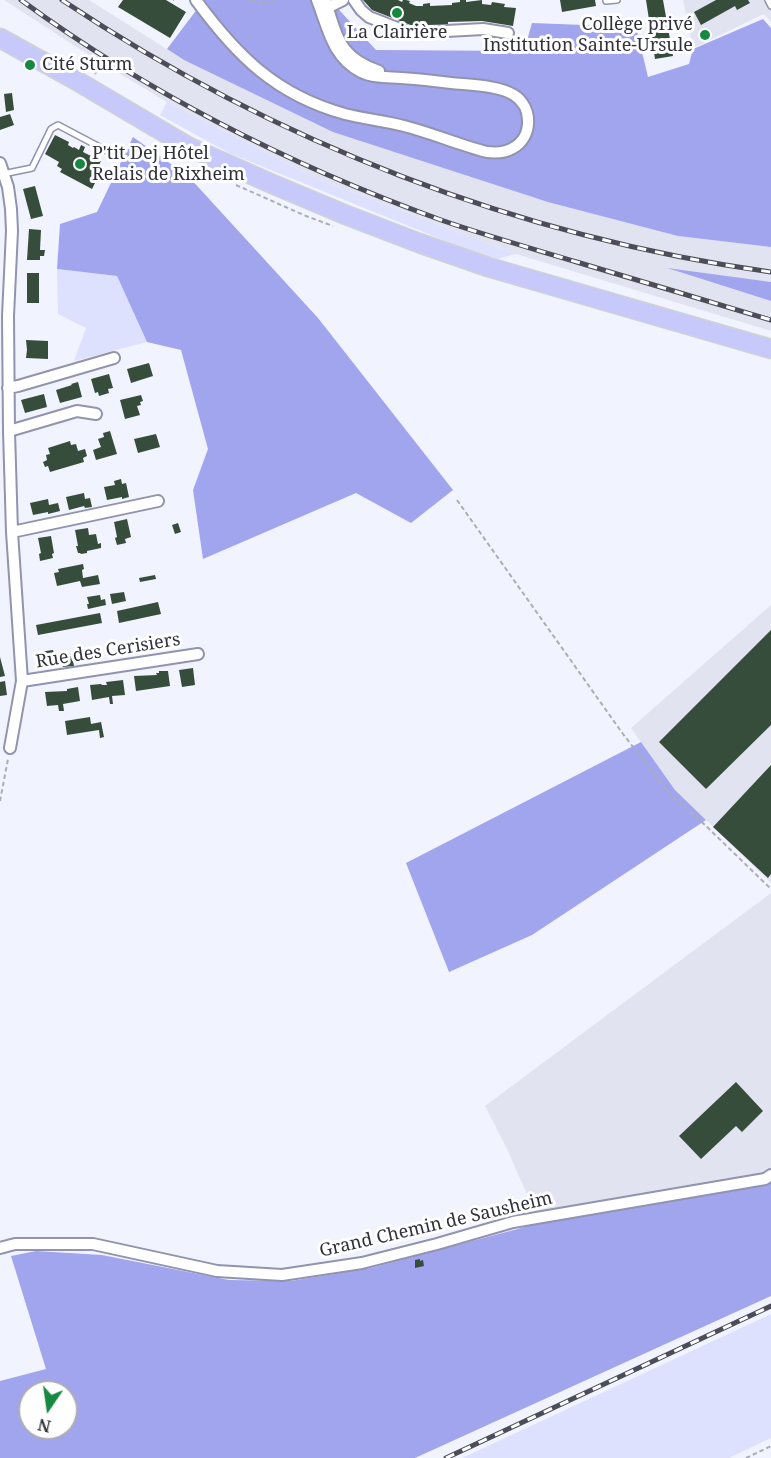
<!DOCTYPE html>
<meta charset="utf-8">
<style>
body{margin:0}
#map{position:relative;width:771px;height:1458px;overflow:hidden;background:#f1f3ff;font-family:"Noto Serif",serif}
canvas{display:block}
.north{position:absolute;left:18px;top:1380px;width:60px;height:60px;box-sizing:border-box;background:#fff;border:2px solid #acadb1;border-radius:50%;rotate:193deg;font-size:16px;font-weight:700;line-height:24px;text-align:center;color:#30313c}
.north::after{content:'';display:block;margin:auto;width:21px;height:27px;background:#158841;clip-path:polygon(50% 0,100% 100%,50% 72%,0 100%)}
</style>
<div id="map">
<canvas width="771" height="1458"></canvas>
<div class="north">N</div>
</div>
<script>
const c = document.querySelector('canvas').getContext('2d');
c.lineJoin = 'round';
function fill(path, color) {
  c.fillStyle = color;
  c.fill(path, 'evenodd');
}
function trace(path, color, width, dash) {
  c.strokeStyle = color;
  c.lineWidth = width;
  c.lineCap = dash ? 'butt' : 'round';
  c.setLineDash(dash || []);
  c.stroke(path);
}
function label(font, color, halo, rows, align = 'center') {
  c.font = font + ' "Noto Serif",serif';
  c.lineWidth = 6;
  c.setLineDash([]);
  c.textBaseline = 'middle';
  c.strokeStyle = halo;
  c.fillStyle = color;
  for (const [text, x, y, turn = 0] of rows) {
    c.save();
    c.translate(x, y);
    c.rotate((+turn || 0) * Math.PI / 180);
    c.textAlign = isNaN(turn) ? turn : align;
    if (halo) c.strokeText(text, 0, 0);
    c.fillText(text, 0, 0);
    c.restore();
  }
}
const built = new Path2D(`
 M4 0H89L184 60 678 236 771 247V282L672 270 771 301V331L516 254 318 179 167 102 95 59Z
 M683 0H771V22L764 14 693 48Z
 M771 605V883L675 790 631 728Z
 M771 893V1181L540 1223 507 1149 485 1106Z`);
const green = new Path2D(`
 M167 102 318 179 516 254 497 259 475 253 229 153 160 115Z
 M57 269 117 276 147 342 74 361 86 328 58 314Z
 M771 1314V1438L729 1458H462Z`);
const forest = new Path2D(`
 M204 0H330L376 50 524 51 532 23 636 27 648 77 689 64 693 49 763 19 771 28V247L678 236 548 202 333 132 184 60 167 49Z
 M133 137 189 177 318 318 453 490 411 523 356 493 203 559 193 490 208 449 181 350 147 342 117 276 57 269 60 224 97 212Z
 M667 268 771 282V301Z
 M641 742 675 790 706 820 532 935 449 972 406 863Z
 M771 1181V1296L415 1458H0V1381L46 1369 11 1256 36 1251 102 1255 229 1280 291 1281 371 1268 540 1223ZM30 1392H66V1428H30Z`);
const building = new Path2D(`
 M123 0H166L186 12 170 38 118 7Z
 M363 0H398L402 2 403 0H406L410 1 409 3 416 6H423V4L430 3V6L452 5V3L460 2V0H466V2L482 0V4L491 5 492 2 505 4 504 7 516 8 513 26 482 21 448 22V25L413 26 372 10Z
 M560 0H595L596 6 562 12Z
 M646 0H663L673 56 655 59Z
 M716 0H748L750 3 737 10 735 6 701 25 694 12Z
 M12 93 14 110 6 112 4 94Z
 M10 114 14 125 0 130V117Z
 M55 135 69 142 68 145 73 148 74 147 79 150 81 145 85 147 83 152 101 161 96 171 100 173 92 189 60 172 62 169 57 166 59 162 45 154Z
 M35 186 43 216 31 219 23 189Z
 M29 229 41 230 40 250H45L44 256H40V260H27Z
 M27 273H39V303H27Z
 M26 340 48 341V359L26 358 27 350Z
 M149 363 153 376 131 383 127 369Z
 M109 374 113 388 108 389 109 393 99 396 98 392 95 393 91 379Z
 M78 382 82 397 60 403 56 390 72 385 71 384Z
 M44 394 47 407 25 413 21 400Z
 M141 395 143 401 140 402 141 405 137 406 140 415 125 419 120 400Z
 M110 431 117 454 96 460 93 450 101 447 98 439 104 437 103 433Z
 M156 434 160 447 138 453 134 439Z
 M70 441 71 445 76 444 78 451 85 449 87 456 83 458 84 462 50 472 48 466 45 467 43 462 47 460 46 455 50 454 48 448Z
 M121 479 122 484 126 483 129 497 122 499V497L107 500 104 487 115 485 114 481Z
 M84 493 85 499 90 498 92 507 85 508 84 506 69 510 66 497Z
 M48 499 49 505 58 503 60 511 48 514V512L33 515 30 503Z
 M127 519 131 537 125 539 126 543 117 545 115 538 117 537 114 522Z
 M178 523 181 532 175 534 172 525Z
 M88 528 89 535 96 534 98 544 101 543V548L87 551V553L81 554 80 553H78L76 546H78L75 530Z
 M51 536 54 553 52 554 53 558 40 561 39 554 41 553 38 538Z
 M83 564 84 569 82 570 83 578 98 575 100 584 82 587 80 581 57 586 54 573 59 572 58 569Z
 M155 575 156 579 140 582 139 578Z
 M124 592 126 601 112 604 110 594Z
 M100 595 101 600 105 599 106 605 88 609 87 604H89L87 597Z
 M158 602 161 614 119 623 117 611Z
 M100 613 102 623 38 635 36 625Z
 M771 630V725L706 789 659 742Z
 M53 650 54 654H57L58 660H54L55 665 41 667 39 652Z
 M72 656 74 666 63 667 62 658Z
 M0 657 5 676 0 677Z
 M193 668 195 685 182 687 179 670Z
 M159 671H168L170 686 136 691 134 676 157 675 156 673H159Z
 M123 680 125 695 112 696 113 704H110L109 697 92 700 90 685 101 684 102 685H107L106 682Z
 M5 681 7 695 0 696V682Z
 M78 687 80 701 63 704 64 711H59L58 705 47 706 45 692 67 691V689Z
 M90 717 91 724 101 722 104 737 100 738 99 730 67 735 65 721Z
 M771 765V874L768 878 713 827Z
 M736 1082 763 1111 742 1132 736 1126 701 1159 679 1136Z
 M420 1259V1261L423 1260 424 1266 415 1268V1260Z`);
const path = new Path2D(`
 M173 0H174
 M250 0 263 4 274 0
 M95 74 102 61
 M236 185 306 216 333 226
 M457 500 623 734 669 793 705 825 771 889
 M0 801 8 759
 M746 1458 771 1446`);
const lane = new Path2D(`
 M768 0 771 6
 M606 1 617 0
 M3 174 32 168 51 129 58 125 109 152`);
const street = new Path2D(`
 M196 0C237 56 276 95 345 114 365 119 385 121 404 126 432 133 459 145 487 152 496 153 505 153 513 148 533 137 533 107 514 95 498 85 469 85 451 83 435 81 418 79 401 78 388 77 373 78 361 72 332 57 328 28 317 0
 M325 0C338 37 338 57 379 71
 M354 0 361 10 369 17 410 33 483 29 508 33
 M321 11 343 0
 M0 163 8 187 11 209 12 231 8 316 9 431 12 532 22 681 10 748
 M8 388 18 386 114 358
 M9 431 77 411 96 414
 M12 532 158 501
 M22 681 198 654
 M0 1248 15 1244H93L217 1271 282 1275 362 1263 437 1244 513 1222 765 1179 771 1175`);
const primary = new Path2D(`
 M0 38 72 78 189 147 270 183 346 215 419 243 488 267 771 349`);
const rail = new Path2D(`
 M21 0C149 94 292 166 441 220 487 236 534 249 580 263 644 282 707 301 771 320
 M62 0C274 142 518 237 771 272
 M446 1458 771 1306`);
const markers = [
 [397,13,6,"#158841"],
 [705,35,6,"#158841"],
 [30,65,6,"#158841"],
 [80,164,6,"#158841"]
];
const poiNames = [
 ["Collège privé",693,25,"right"],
 ["Institution Sainte-Ursule",693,46,"right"],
 ["La Clairière",397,33,"center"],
 ["Cité Sturm",42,65],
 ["P'tit Dej Hôtel",92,154],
 ["Relais de Rixheim",92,175]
];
const streetNames = [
 ["Rue des Cerisiers",108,651,-9],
 ["Grand Chemin de Sausheim",436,1225,-13]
];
fill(built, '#e2e3f1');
fill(green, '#dee1fe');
fill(forest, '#a1a5ee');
fill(building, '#374d3b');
trace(lane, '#9193af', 8);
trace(street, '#9193af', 14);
trace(primary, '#d1d2d4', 21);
trace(path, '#abadb8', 2, [4.5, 3]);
trace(lane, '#fff', 5);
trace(street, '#fff', 10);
trace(primary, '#c7c9fb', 18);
trace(rail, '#4c4d58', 5);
trace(rail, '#fff', 3, [9]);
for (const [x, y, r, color] of markers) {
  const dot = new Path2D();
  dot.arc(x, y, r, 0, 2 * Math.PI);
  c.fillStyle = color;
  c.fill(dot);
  trace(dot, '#fff', 2);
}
label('18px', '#30313c', '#fff', poiNames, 'left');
label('18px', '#30313c', '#fff', streetNames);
</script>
